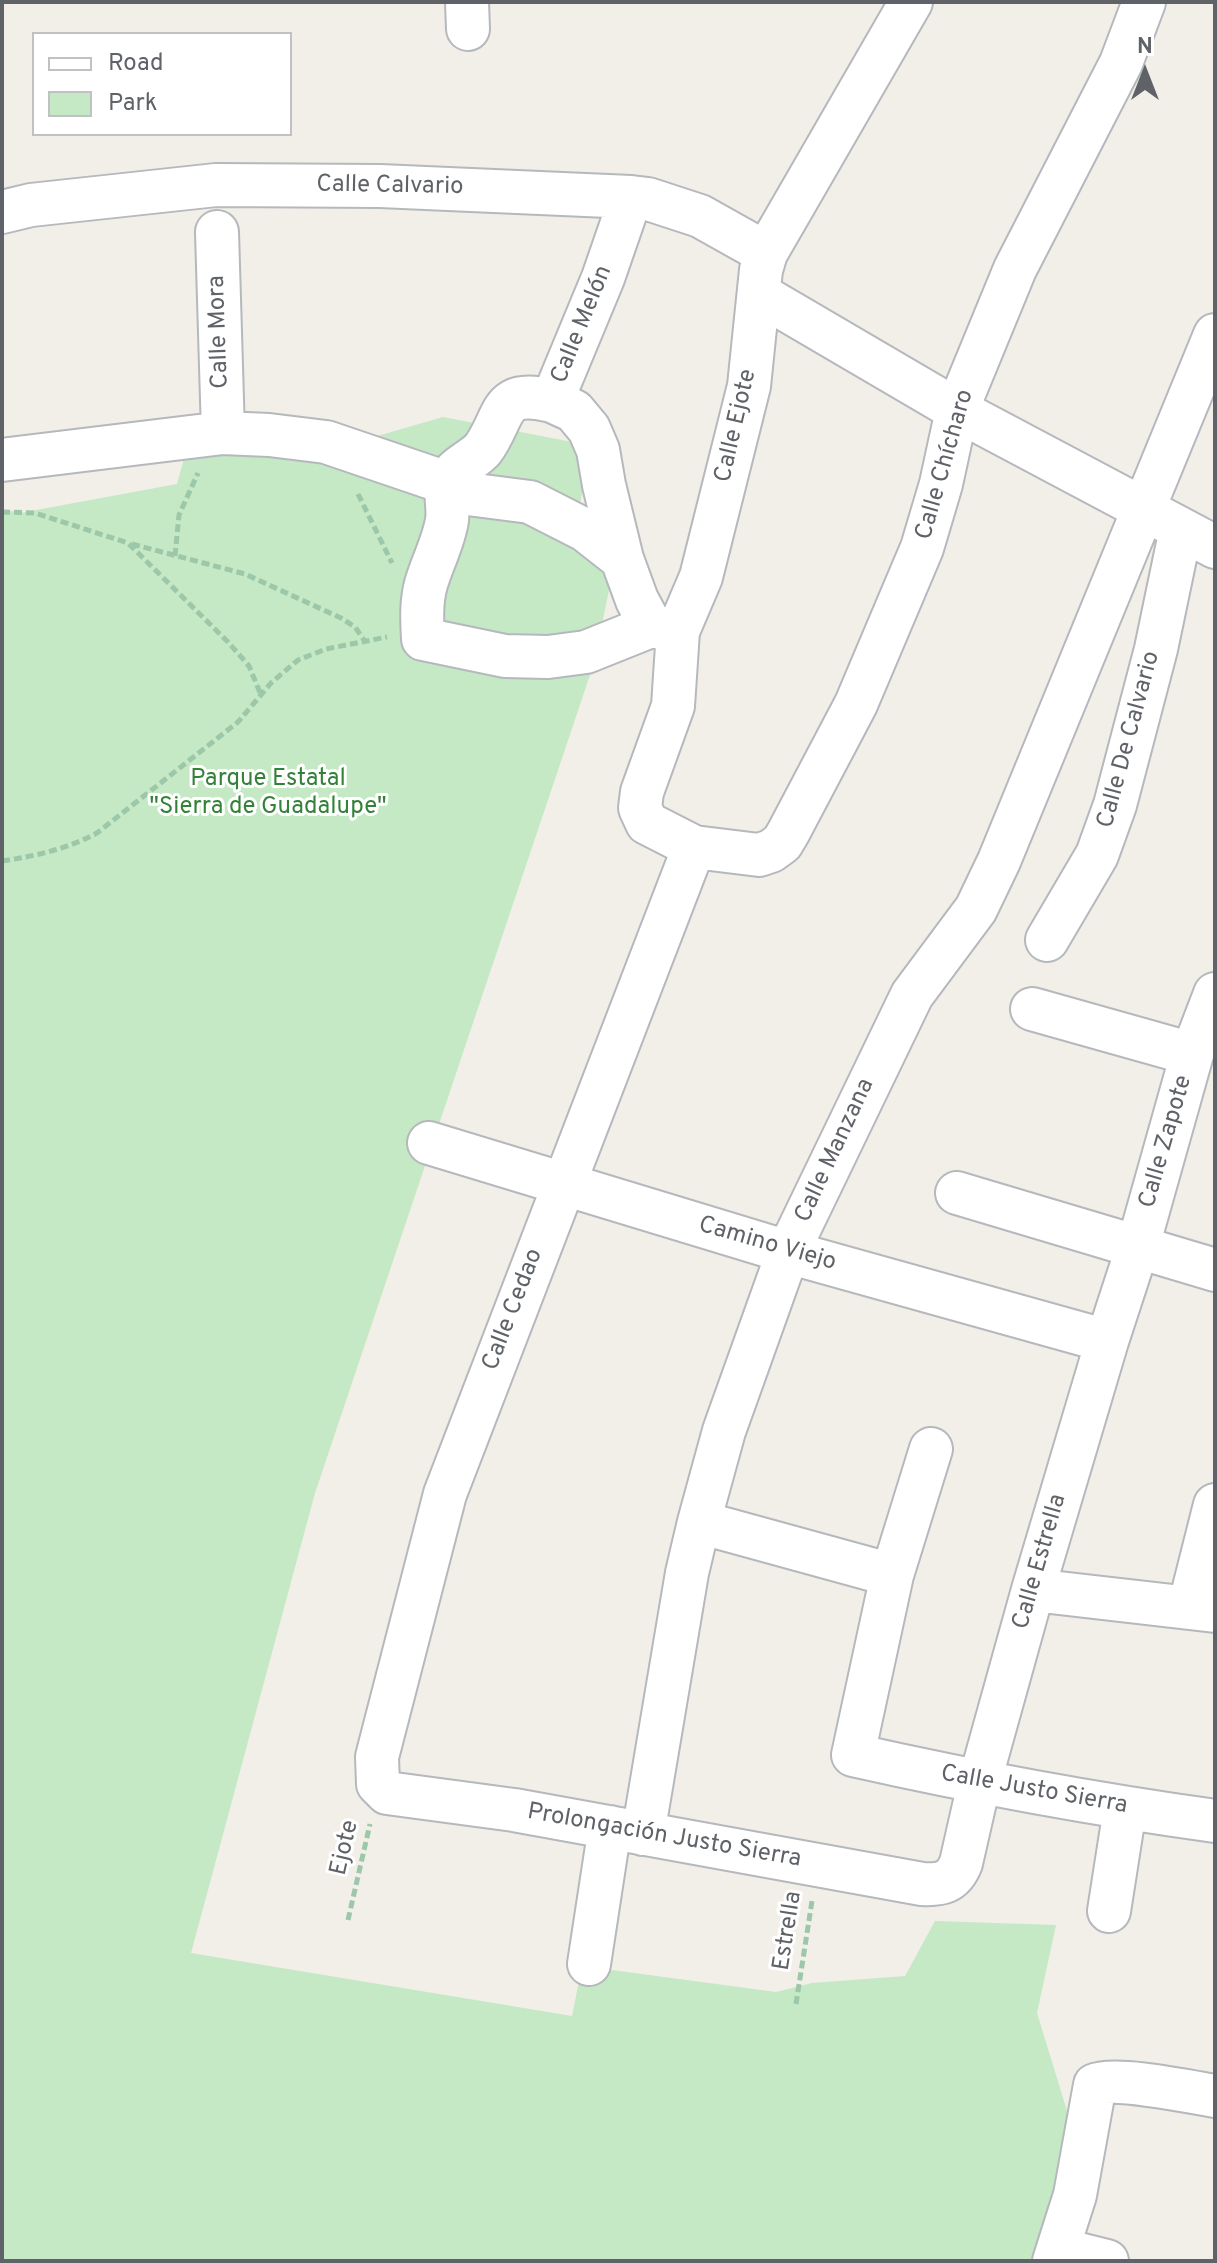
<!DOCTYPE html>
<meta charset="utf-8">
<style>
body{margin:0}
#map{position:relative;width:1217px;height:2263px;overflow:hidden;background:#f1efe8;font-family:Overpass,sans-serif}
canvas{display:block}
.frame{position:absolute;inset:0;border:4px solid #5f6368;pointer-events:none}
.legend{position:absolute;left:32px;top:32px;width:260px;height:104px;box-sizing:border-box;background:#fff;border:2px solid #bfc1c3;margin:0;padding:10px 14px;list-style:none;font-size:24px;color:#5f6368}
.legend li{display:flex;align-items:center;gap:16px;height:40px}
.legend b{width:40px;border:2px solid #bfc1c3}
.north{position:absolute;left:1105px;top:32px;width:80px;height:80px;-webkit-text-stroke:6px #fff;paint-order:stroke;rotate:0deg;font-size:22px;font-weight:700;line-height:32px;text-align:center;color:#5f6368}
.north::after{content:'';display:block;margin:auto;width:28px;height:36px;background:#5f6368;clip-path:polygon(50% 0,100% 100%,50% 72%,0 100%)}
</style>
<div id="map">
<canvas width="1217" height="2263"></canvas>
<div class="frame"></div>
<ul class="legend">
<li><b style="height:10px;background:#fff"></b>Road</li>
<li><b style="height:22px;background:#c5e8c5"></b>Park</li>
</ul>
<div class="north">N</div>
</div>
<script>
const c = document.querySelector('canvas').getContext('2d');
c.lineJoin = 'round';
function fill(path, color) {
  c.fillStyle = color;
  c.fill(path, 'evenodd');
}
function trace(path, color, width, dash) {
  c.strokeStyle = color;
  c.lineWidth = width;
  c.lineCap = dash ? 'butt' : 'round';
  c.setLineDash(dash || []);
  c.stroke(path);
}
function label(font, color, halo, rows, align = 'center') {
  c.font = font + ' Overpass,sans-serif';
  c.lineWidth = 6;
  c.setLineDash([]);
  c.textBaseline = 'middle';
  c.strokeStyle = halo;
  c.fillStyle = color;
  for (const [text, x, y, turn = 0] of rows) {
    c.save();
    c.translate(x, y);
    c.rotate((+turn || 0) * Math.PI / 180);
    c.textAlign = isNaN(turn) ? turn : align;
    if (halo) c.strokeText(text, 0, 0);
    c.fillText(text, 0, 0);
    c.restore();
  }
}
const green = new Path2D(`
 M443 417 593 446 572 538 617 551 594 663 315 1493 191 1953 572 2016 582 1966 776 1992 812 1983 905 1976 935 1921 1056 1925 1037 2013 1075 2137 1079 2261H2V509L20 513 177 484 191 433 291 461Z`);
const path = new Path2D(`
 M358 494 392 563
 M2 512 35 513 128 543 228 642 249 666 261 695
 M132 544 245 574 341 618 355 627 364 640
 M175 556 179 515 198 473
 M2 861C36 856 67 849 97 833L238 722 271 683 298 660 326 649 387 637
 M348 1920 370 1824
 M796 2004 812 1901`);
const street = new Path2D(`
 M467 2 468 29
 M911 2 766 253 761 270 749 386 701 577 678 631 673 706 642 792 640 808 647 823 694 847 759 855 771 851 782 843 788 833 856 704 922 548 941 484 957 410 1015 269 1121 63 1144 2
 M631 197 603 278 552 401C497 387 507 416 483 449 473 461 452 467 448 483 444 494 449 508 447 520 444 541 432 563 426 584 421 602 422 620 423 639L505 656 548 657 586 652 651 626 678 631
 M2 212 31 205 216 185 380 186 631 197 648 199 700 216 766 253
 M217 232 223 433
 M759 294 957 410 1215 547
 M552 401 574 411 589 429 598 450 604 485 622 559
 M2 460 223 433 269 435 326 442 438 480 460 493 530 502 585 530 622 559 637 600 651 626
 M694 847 445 1494 377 1757 378 1784 387 1793 514 1810 922 1884C941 1885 953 1883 961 1863L979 1784 1033 1590 1107 1341 1138 1246 1192 1054 1215 994
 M1047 940 1097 855 1115 805 1156 649 1181 529
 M1032 1009 1192 1054
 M429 1143 788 1252 1107 1341
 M957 1193 1215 1270
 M931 1449 892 1575 853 1755C973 1782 1093 1804 1215 1821
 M699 1522 892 1575
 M1033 1590 1215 1611
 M1189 1608 1215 1505
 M643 1834 687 1573 699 1522 724 1431 788 1252 912 995 976 909 999 861 1215 335
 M1109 1911 1125 1809
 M589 1964 610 1827
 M1059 2249 1107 2261
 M1054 2261 1075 2195 1095 2085C1114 2076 1191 2092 1215 2096`);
const streetNames = [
 ["Calle Calvario",390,187,1],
 ["Calle Melón",583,325,-68],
 ["Calle Mora",220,332,-92],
 ["Calle Ejote",737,426,-77],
 ["Calle Chícharo",946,465,-74],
 ["Calle De Calvario",1130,740,-75],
 ["Calle Zapote",1167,1142,-74],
 ["Calle Manzana",836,1151,-65],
 ["Camino Viejo",767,1245,16],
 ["Calle Cedao",514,1310,-69],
 ["Calle Estrella",1041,1562,-74],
 ["Calle Justo Sierra",1034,1791,10],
 ["Prolongación Justo Sierra",664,1837,10],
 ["Ejote",346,1848,-77],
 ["Estrella",789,1931,-81]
];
const parkNames = [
 ["Parque Estatal",268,780],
 ["\"Sierra de Guadalupe\"",268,808]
];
fill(green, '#c5e8c5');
trace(street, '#b5b8bc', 46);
trace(path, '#9cc7a9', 5, [8, 4]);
trace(street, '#fff', 42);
label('24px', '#5f6368', '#fff', streetNames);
label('24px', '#348238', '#fff', parkNames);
</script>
